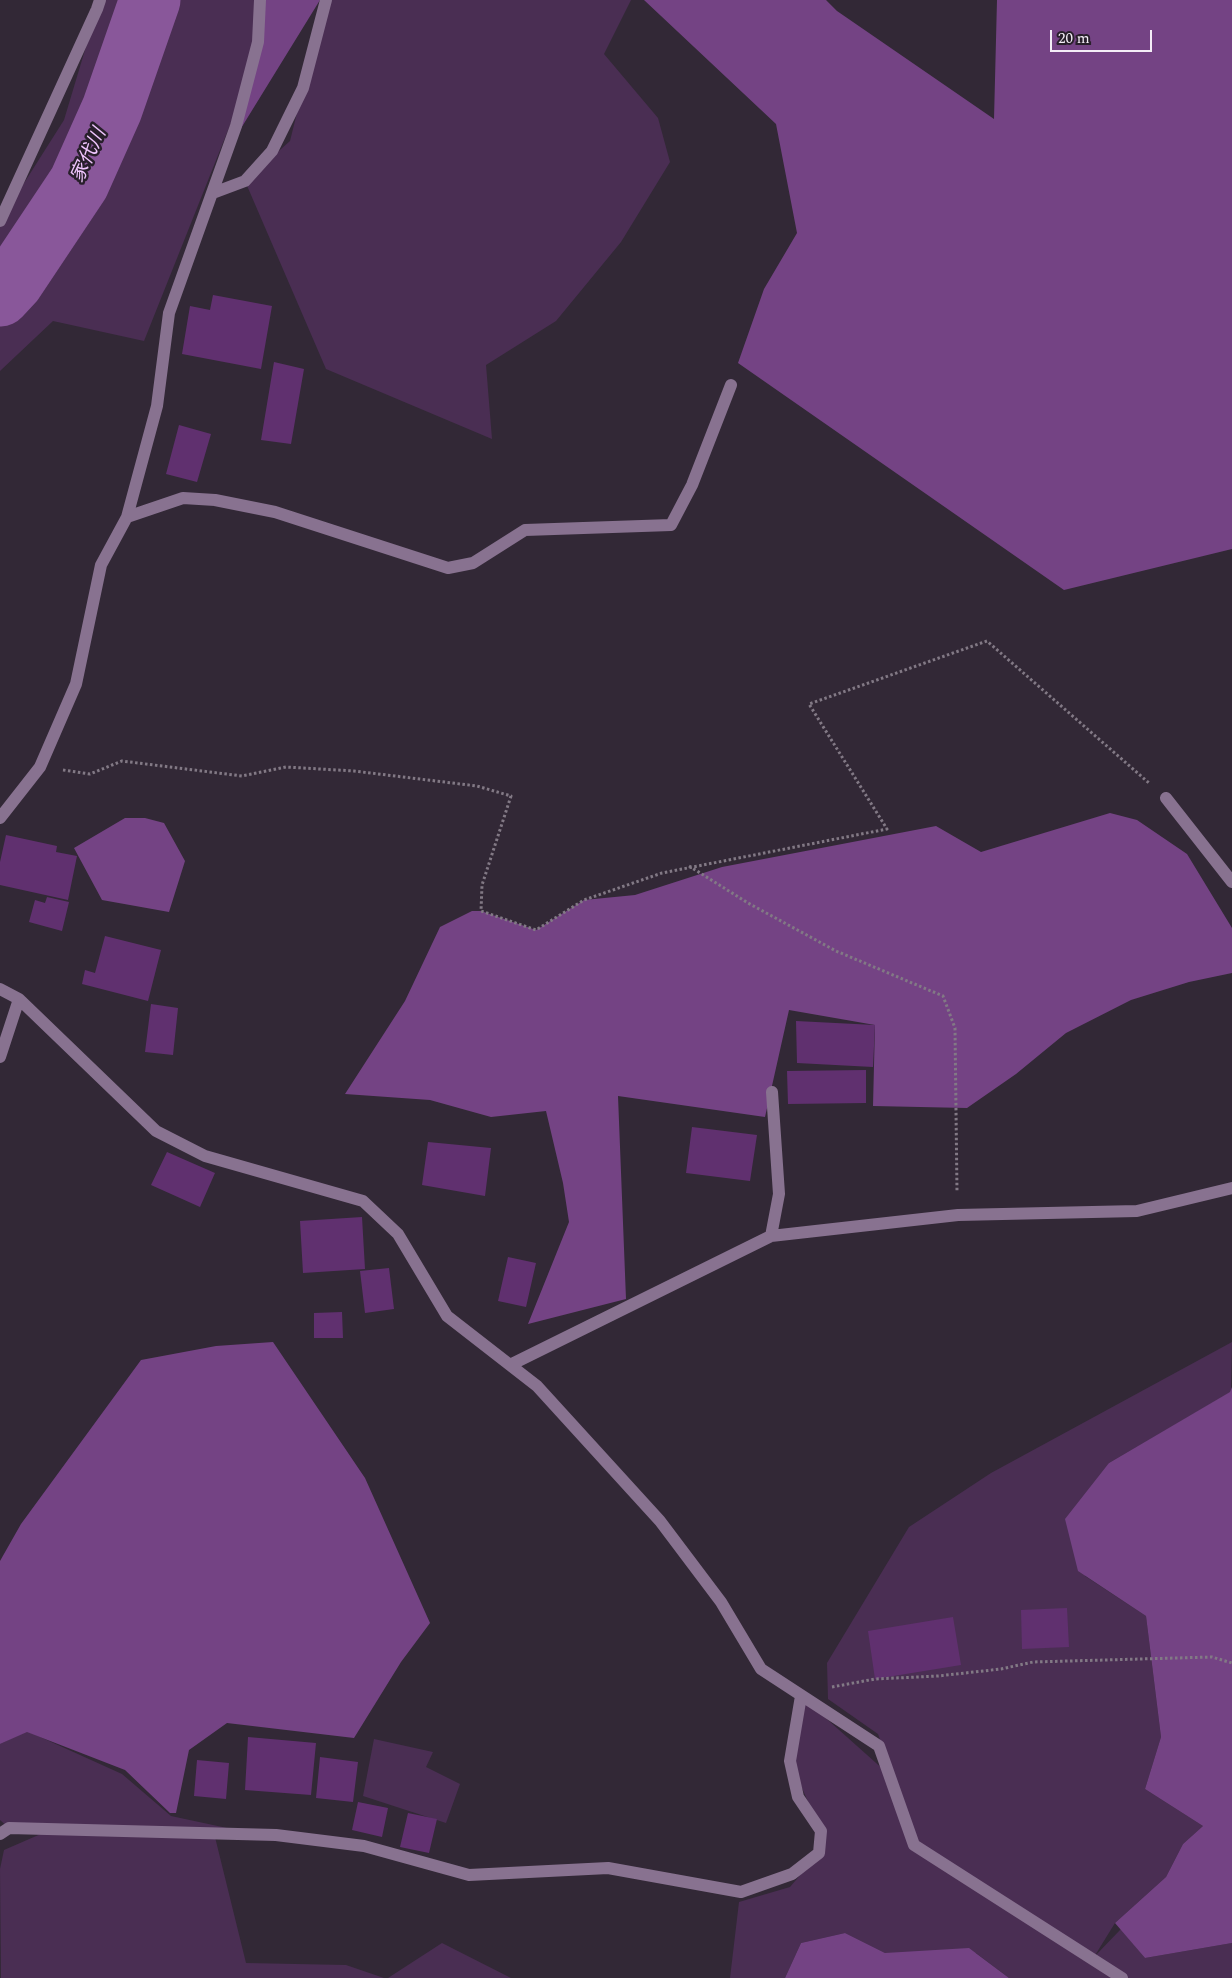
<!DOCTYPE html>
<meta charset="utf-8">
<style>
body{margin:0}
#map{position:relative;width:1232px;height:1978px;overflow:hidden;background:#322836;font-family:Spectral,serif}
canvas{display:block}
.scale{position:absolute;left:1050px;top:30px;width:102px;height:22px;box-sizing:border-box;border:2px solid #f4eef7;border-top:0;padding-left:6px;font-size:15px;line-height:18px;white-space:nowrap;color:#f4eef7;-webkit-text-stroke:4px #281f2b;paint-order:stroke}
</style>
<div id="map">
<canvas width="1232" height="1978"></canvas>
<div class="scale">20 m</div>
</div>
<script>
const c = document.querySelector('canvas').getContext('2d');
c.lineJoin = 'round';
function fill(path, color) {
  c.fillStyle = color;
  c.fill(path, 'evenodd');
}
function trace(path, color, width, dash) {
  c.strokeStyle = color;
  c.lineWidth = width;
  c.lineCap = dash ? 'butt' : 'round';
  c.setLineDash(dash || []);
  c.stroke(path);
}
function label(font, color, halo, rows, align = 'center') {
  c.font = font + ' Spectral,"Noto Sans JP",serif';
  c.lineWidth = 5;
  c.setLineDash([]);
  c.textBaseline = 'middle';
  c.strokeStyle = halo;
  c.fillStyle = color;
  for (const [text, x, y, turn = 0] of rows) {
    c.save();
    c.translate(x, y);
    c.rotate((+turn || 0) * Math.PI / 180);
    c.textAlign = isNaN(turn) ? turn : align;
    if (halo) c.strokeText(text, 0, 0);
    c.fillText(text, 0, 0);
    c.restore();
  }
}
const green = new Path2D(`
 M100 0H259L248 80 144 341 53 321 0 371V221L64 120Z
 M325 0H631L604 54 658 118 670 162 621 242 556 321 486 365 492 439 326 369 245 181 290 141Z
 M1232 1342 1231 1392 1109 1463 1085 1576 1146 1616 1161 1737 1145 1789 1203 1826 1183 1844 1166 1877 1115 1923 1094 1957 1121 1929 1145 1958 1232 1943V1978H1009L976 1953H885L845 1933 801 1943 785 1978H730L739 1902 790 1887 819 1853 821 1831 790 1761 801 1696 894 1779 878 1734 828 1699 827 1663 909 1527 991 1473Z
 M27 1731 122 1774 171 1816 227 1828 214 1833 246 1963 346 1965 384 1978H1L0 1869 4 1850 50 1830 9 1828 0 1820V1744Z
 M374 1739 433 1752 426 1767 460 1784 446 1823 363 1796Z
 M442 1943 511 1978H388Z`);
const forest = new Path2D(`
 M265 0H320L227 151Z
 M644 0H826L837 11 994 119 997 0H1232V549L1064 590 738 363 764 289 797 233 776 124Z
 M1110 813 1137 820 1187 854 1232 928V973L1189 982 1131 1000 1066 1033 1016 1074 967 1108 873 1106 875 1025 789 1010 765 1117 618 1096 626 1299 528 1324 569 1222 563 1183 546 1111 491 1117 430 1100 345 1094 405 1001 440 927 472 911H481L536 930 584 900 635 895 722 867 936 826 981 852Z
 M125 818H145L164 823 185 861 169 912 102 900 74 848Z
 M273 1342 365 1478 430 1623 401 1662 354 1738 227 1723 189 1750 176 1813H170L125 1770 27 1732 0 1744V1561L21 1524 141 1360 216 1346Z
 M1232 1387V1943L1145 1958 1115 1923 1166 1877 1183 1844 1203 1826 1145 1789 1161 1737 1146 1616 1078 1571 1065 1519 1109 1463 1230 1392Z
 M845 1933 885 1953 969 1948 1009 1978H785L801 1943Z`);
const river = new Path2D(`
 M0 296 13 282 79 183 112 109 150 0`);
const building = new Path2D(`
 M213 295 272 306 261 369 182 354 190 306 210 310Z
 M274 362 304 369 291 444 261 440Z
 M179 425 211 434 197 482 166 474Z
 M6 835 57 846 56 852 77 856 68 900 0 885V862Z
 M47 897 69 902 62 931 29 922 35 900 45 903Z
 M105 936 161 950 148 1001 82 984 85 970 95 973Z
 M151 1004 178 1008 173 1055 145 1052Z
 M796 1021 875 1025 873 1067 797 1063Z
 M866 1070V1103L788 1104 787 1071Z
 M692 1127 757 1135 750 1181 686 1173Z
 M428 1142 491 1148 485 1196 422 1185Z
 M167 1152 215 1173 200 1207 151 1185Z
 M362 1217 365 1269 303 1273 300 1221Z
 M508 1257 536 1263 526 1307 498 1301Z
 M389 1268 394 1309 365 1313 360 1271Z
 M342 1312 343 1338H314V1313Z
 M1067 1608 1069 1647 1022 1649 1021 1610Z
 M953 1617 961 1665 875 1679 868 1631Z
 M248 1737 316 1743 311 1795 245 1790Z
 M320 1757 358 1762 353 1802 316 1798Z
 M197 1760 229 1763 226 1799 194 1796Z
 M358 1802 388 1808 382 1837 352 1830Z
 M408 1813 437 1819 429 1853 400 1847Z`);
const path = new Path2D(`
 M63 770 90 774 122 761 242 776 286 767 354 771 477 786 511 796 482 885 481 911 536 930 584 900 662 873 887 829 809 704 987 641 1149 783
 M689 866 748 903 836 951 943 996 955 1028 957 1192
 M832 1687 875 1679 938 1676 1001 1669 1033 1662 1212 1657 1232 1663`);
const minor = new Path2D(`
 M213 193 245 181 272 151 303 88 326 0
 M0 221 97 9 100 0
 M127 517 183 498 215 500 275 512 448 568 473 563 525 530 671 525 692 485 731 385
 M1166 798 1232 882
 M0 818 40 767 76 684 101 565 127 517 157 406 169 313 236 126 258 42 260 0
 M0 989 19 999 156 1131 205 1156 363 1201 398 1234 447 1316 537 1386 660 1521 721 1602 761 1669 879 1746 914 1845 1122 1978
 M0 1057 19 999
 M771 1236 779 1194 772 1092
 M510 1365 771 1236 958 1215 1137 1211 1232 1188
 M0 1834 9 1828 276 1835 364 1846 469 1875 608 1868 741 1892 792 1874 819 1853 821 1831 798 1797 790 1761 801 1696`);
const waterNames = [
 ["家代川",90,156,-65]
];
fill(green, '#4a2e53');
fill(forest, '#744384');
trace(river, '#89579a', 61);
fill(building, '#60306f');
trace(path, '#827985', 3, [2.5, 2.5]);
trace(minor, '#887290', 12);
label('italic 19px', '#f0c6fe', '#281f2b', waterNames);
</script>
